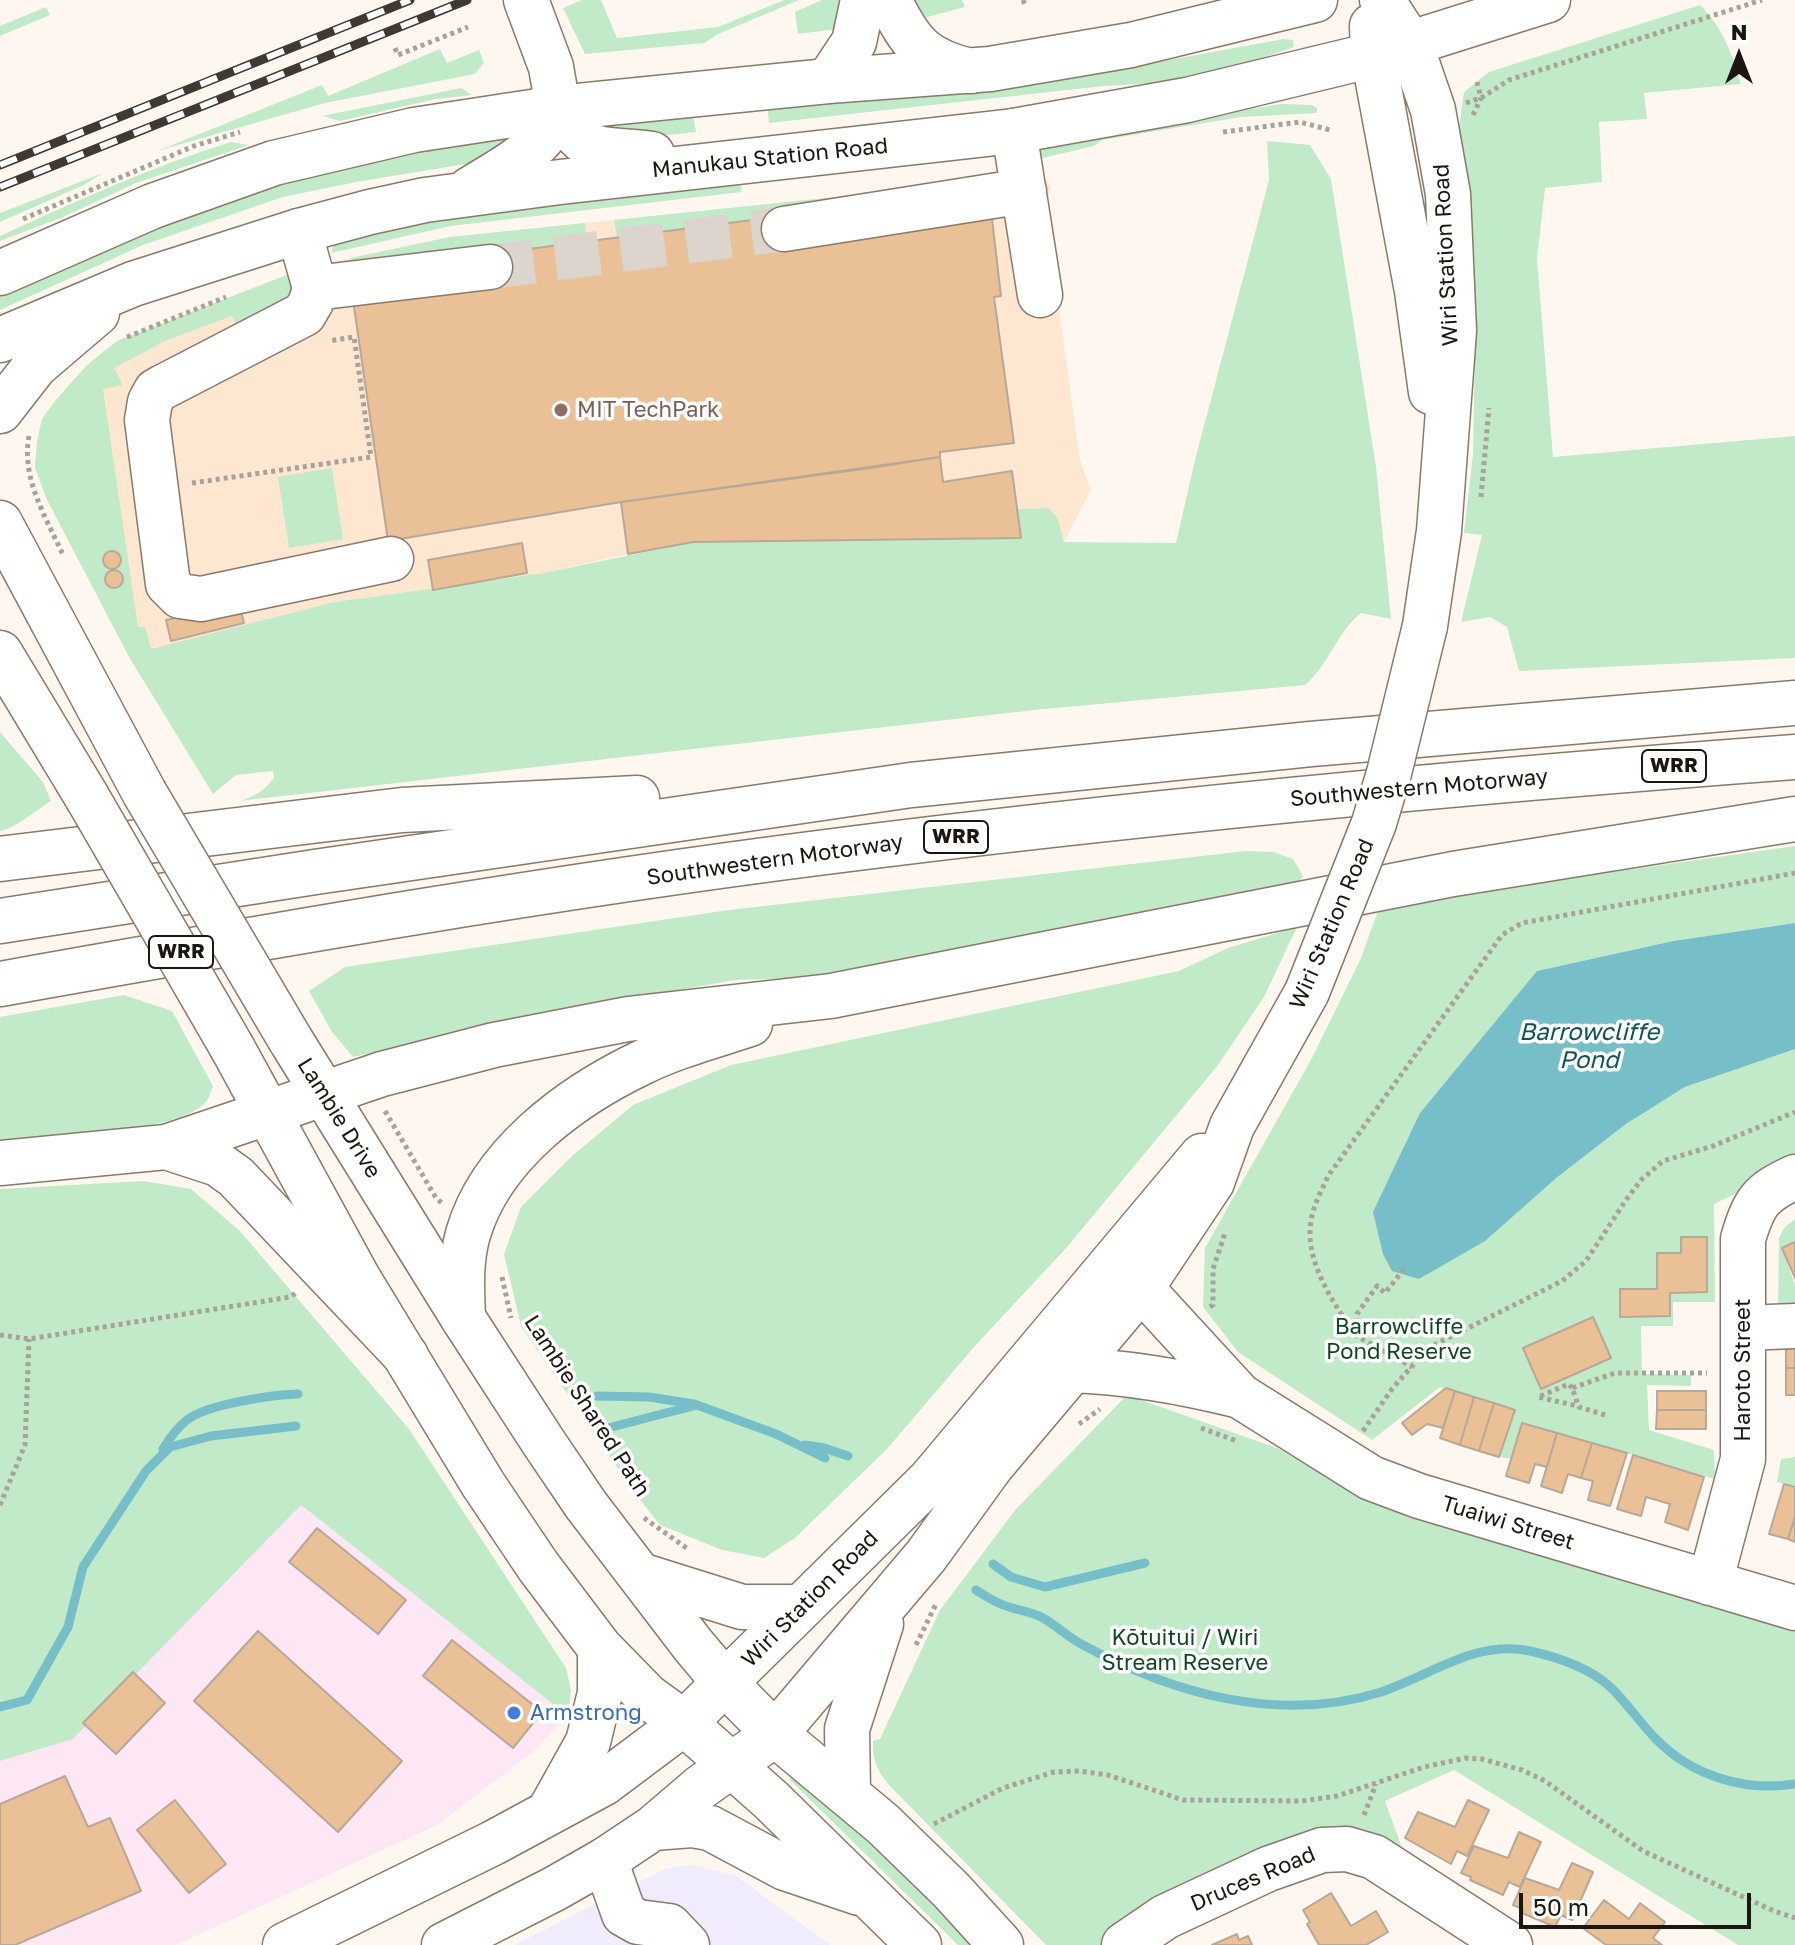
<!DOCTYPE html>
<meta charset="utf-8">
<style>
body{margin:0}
#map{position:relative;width:1795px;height:1945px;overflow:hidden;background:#fef7f0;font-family:"Golos Text",sans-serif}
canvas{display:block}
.north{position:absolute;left:1699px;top:16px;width:80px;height:80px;-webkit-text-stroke:6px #fff;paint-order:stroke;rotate:0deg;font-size:22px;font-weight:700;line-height:32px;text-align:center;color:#1c1610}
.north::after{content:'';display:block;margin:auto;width:28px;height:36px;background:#1c1610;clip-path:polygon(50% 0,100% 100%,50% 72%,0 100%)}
.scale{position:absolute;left:1519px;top:1893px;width:232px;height:36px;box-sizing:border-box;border:4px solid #1c1610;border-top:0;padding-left:10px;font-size:24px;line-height:28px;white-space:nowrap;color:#1c1610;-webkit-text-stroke:6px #fff;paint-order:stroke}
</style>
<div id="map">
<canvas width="1795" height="1945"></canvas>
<div class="north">N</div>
<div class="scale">50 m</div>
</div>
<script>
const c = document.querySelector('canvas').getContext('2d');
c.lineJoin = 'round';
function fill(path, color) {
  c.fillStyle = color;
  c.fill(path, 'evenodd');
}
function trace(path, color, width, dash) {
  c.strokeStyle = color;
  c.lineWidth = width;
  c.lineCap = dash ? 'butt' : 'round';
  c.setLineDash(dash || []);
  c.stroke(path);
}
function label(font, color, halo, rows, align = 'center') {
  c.font = font + ' "Golos Text",sans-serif';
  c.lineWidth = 7;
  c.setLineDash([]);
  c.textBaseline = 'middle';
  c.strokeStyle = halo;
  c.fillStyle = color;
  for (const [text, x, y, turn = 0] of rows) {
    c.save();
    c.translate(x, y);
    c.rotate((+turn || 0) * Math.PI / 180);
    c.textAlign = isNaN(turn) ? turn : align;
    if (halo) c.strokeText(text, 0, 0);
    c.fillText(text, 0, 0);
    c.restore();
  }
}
const commercial = new Path2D(`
 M690 1865 735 1875 830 1945H514L665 1869Z`);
const industrial = new Path2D(`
 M301 1505 568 1716 533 1752 437 1825 176 1945H0V1761L73 1739Z`);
const built = new Path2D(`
 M1042 172 1051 188 1045 208 1080 460 1091 490 1064 542 1058 519 1048 508 1018 509 1021 538 628 554 544 573 334 602 151 650 46 498 35 467 42 419 55 401 87 365 117 341 292 273 354 257 450 237 883 192Z`);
const green = new Path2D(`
 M582 0H601L617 38 718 27 784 0H799L716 35 705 43 585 54 563 8Z
 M822 0H839L844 10 845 28 798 34 795 12Z
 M916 0H962L965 7 916 20 912 9Z
 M1700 5C1723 28 1732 53 1741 84L1644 93 1647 119 1599 122 1602 182 1545 188 1537 259 1553 457 1795 436V658L1519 671 1507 627 1490 617 1461 622 1482 535 1464 533 1473 454 1475 347 1459 128 1464 92 1489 72Z
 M46 7 50 15 0 36V26Z
 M1284 39 1293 40 1294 47 1233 68 1174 82 1104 86 769 123 767 103 958 94 1026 86Z
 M440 49 447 63 479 50 484 63 475 74 325 103 157 151 322 85 328 96Z
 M461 88 472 95 436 99 340 121 322 116Z
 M1281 104 1312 105 1317 108V113L1241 117 1102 140 1094 146 1038 159 1044 143Z
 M692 108 696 132 630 139 601 133 598 124Z
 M523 133 490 160 356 182 283 197 143 245 0 310V296L77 256 274 181 361 160Z
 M1267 141 1310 145 1331 179 1376 467 1391 619 1361 613C1337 632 1329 665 1305 685L1034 710 239 801C254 797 264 791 274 778L273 771 236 775 213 794 129 657 46 498 35 467 37 441 42 419 55 401 87 365 117 341 292 273 296 284 287 300 240 331 232 316 165 341 114 368 123 385 103 389 138 627H145L151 649 334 602 544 573 693 542 1021 538 1017 509 1049 508 1058 519 1064 542 1176 543 1195 460 1269 180Z
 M231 142 249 145 136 183 63 217 0 241V236C76 201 151 167 231 142Z
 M103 173 84 185 0 222V213Z
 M742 181 741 192 451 226 331 253 334 244 427 218Z
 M883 192 783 216 617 239 614 220Z
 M585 223 587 242 353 273 351 258 450 237Z
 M332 468 343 539 289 548 278 477Z
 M0 732 43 782 51 801C36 810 15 829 0 831Z
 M1795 846V923L1673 941 1537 971 1555 1179 1626 1124 1685 1087 1795 1049V1165L1714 1204 1715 1302H1673V1326H1641L1642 1374 1691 1375V1386L1647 1385 1649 1430 1714 1450 1715 1479 1523 1423 1512 1459 1499 1457 1514 1410 1440 1387 1372 1440 1238 1352 1203 1307 1205 1248 1312 1058 1361 958 1380 905ZM1681 1237H1707V1292L1670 1293V1316L1620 1317 1657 1289V1254L1681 1253ZM1593 1317 1611 1358 1541 1388Z
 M1246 851 1273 852 1293 859 1303 876 1293 891 834 977 735 980 566 1010 353 1057 332 1032 309 991 345 967 729 910Z
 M1297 927 1264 997 1218 1065 1068 1246 974 1347 887 1449 795 1538 764 1558 722 1550 660 1525 633 1491 521 1326 504 1254 521 1207 572 1156 633 1105 731 1065 1179 971 1228 948Z
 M124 995 172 1011 213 1086C211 1091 209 1099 205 1103 178 1133 42 1138 0 1140V1017Z
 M144 1181 191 1189 240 1231 409 1429 566 1668 571 1690 568 1716 301 1505 73 1739 0 1761V1189Z
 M1795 1219V1242L1782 1248 1795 1285V1310L1778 1311 1779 1238 1784 1228Z
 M1127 1395 1277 1448 1347 1488 1795 1623V1945H1738L1454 1770 1385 1801 1402 1848 1367 1842 1167 1899 1101 1945H1046L888 1784C877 1770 872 1759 873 1741L880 1739 940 1610 1016 1509Z
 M1795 1457V1487L1777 1482 1781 1459Z
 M798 1771 976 1945H958L790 1780 791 1774Z`);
const water = new Path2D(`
 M1795 923V1049L1685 1087 1626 1124 1555 1179 1485 1241 1419 1279 1392 1271 1383 1254 1373 1212 1420 1113 1537 971 1673 941Z`);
const stream = new Path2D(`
 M597 1396 649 1397 694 1404
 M604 1429 697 1405 776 1434 825 1458
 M805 1445 824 1448 848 1456
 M163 1449C169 1439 178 1427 187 1420 207 1404 272 1395 298 1394
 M993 1564 1011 1577 1045 1587 1145 1563
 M976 1590C987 1597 997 1604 1009 1607 1021 1611 1032 1612 1043 1618 1057 1626 1069 1638 1083 1645 1173 1694 1280 1724 1381 1692 1430 1676 1476 1639 1530 1651 1557 1657 1587 1667 1608 1685 1626 1701 1639 1722 1656 1739 1692 1776 1745 1792 1795 1784
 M0 1707 27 1700 68 1627 83 1567 146 1471 170 1447 211 1436 296 1426`);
const building = new Path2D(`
 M991 210 1001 296 994 297 1014 443 940 452V457L870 468 621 502 388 541 353 300 490 254 783 216Z
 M940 457 943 482 1012 471 1021 538 693 542 628 554 621 502Z
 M522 543 527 573 433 590 428 560Z
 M103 560a9 9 0 1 1 18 0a9 9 0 1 1-18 0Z
 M105 579a9 9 0 1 1 18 0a9 9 0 1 1-18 0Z
 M239 603 244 623 171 641 166 620Z
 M1681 1237H1707V1292L1670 1293V1316L1620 1317V1289H1657V1253H1681Z
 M1795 1242V1278L1782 1248Z
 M1593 1317 1611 1358 1541 1389 1523 1348Z
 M1795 1340V1368H1786V1341Z
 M1786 1368H1795V1395H1786Z
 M1446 1388 1455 1391 1443 1428 1427 1424 1412 1435 1402 1423Z
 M1455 1391 1474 1397 1460 1445 1440 1438Z
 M1657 1391H1706V1410H1657Z
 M1474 1397 1494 1403 1479 1451 1460 1445Z
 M1494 1403 1515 1410 1499 1457 1479 1451Z
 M1657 1410H1706V1429H1656Z
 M1522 1423 1557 1433 1547 1467 1535 1464 1529 1483 1506 1476Z
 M1557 1433 1592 1443 1581 1478 1568 1474 1562 1493 1541 1486Z
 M1592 1443 1627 1453 1610 1506 1588 1500 1593 1481 1581 1478Z
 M1633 1455 1704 1477 1688 1530 1665 1522 1670 1504 1646 1497 1641 1516 1617 1509Z
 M1784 1484 1795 1487V1517L1788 1539 1769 1534Z
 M1795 1517V1542L1788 1539Z
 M317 1528 406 1600 378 1634 289 1562Z
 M258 1631 402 1761 338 1832 194 1701Z
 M452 1640 542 1712 513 1748 423 1676Z
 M133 1672 165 1703 116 1754 83 1723Z
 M65 1776 88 1827 110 1818 141 1891 15 1945H0V1804Z
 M175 1800 226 1864 189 1893 137 1830Z
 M1468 1800 1489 1810 1467 1856 1457 1851 1451 1864 1405 1838 1418 1812 1455 1827Z
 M1519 1832 1541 1842 1520 1887 1509 1882 1503 1895 1470 1880 1471 1877 1461 1873 1474 1846 1508 1858Z
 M1572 1863 1593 1872 1572 1920 1561 1915 1555 1927 1522 1913 1523 1909 1513 1905 1525 1878 1559 1890Z
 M1331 1893 1351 1926 1376 1911 1388 1932 1366 1945H1319L1307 1924 1310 1922 1303 1910Z
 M1604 1900 1629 1919 1640 1903 1665 1922 1653 1938 1662 1945H1606L1583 1928Z
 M1237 1934 1239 1940 1248 1936 1252 1945H1212Z`);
const minorTunnel = new Path2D(`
 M490 267 784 229`);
const path = new Path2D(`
 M1023 0 1026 7
 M395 48 398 55 468 27
 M1477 82 1481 98
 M1466 103 1481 98 1509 80 1762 0
 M1473 115 1481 98
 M1223 132 1300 122 1330 130
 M23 219 194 146 240 132
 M127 337 226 297
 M29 436C21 479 46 517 63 555
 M192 483 371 457 354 337 329 341
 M1481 497 1489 408
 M385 1111 436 1198 443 1204
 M1404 1269 1385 1293 1377 1286 1357 1314 1355 1335 1412 1367
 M502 1277 511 1318
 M1210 1307 1213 1305V1269L1225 1233
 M0 1335 29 1339 290 1297 296 1293
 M1355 1335C1332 1300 1300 1256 1313 1212 1316 1200 1323 1188 1328 1176L1502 935 1522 923 1795 873
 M1572 1388 1569 1384 1538 1397 1578 1406
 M1605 1415 1579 1407 1572 1388 1615 1373H1707
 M1079 1424 1100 1409
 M1201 1428 1237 1441
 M1363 1431 1392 1389 1428 1348 1562 1281 1586 1261 1626 1200 1641 1180 1663 1161 1713 1146 1795 1112
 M0 1505 25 1445 29 1339
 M644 1518 688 1549
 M916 1645 936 1604
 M1364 1815 1376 1784
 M934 1824 1003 1788 1054 1772 1079 1771 1108 1775 1183 1800 1302 1801 1337 1796 1424 1767 1466 1758 1482 1759 1522 1770 1545 1781 1643 1851 1774 1911 1795 1918`);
const minor = new Path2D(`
 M526 0 551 67 558 108
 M889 0C911 43 922 60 971 71
 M828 81 854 42 863 0
 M1014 131 1040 295
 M784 229 1024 191
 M299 231 315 288 311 302 304 314 163 387 156 391 150 402 147 420 168 584 180 596 201 599 391 559
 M315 288 490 267
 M1116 1261 1240 1396 1371 1478 1419 1496 1795 1608
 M1744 1328 1795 1326
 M1071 1370C1129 1372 1184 1382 1240 1396
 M1710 1583 1743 1459V1239C1754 1202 1760 1193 1795 1177
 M605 1860 624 1914 638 1922 669 1926 687 1945
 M1124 1945 1165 1917 1268 1869 1322 1850 1347 1849 1374 1857 1510 1945`);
const major = new Path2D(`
 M1382 0 1410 43 1433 110 1448 194 1454 331 1439 531 1425 626
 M1372 26 1373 55 1417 291 1431 392
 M558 108C588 161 599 146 652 154
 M469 190C501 169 549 148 558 108
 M0 273 153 206 274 163 414 130 558 108 828 81 990 69 1131 45 1315 0
 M0 340 133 284 299 231 370 212 425 200 560 182 1014 131 1187 100 1373 55 1548 0
 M0 411 35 366 97 313
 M0 523 144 792
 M0 653 87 797
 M290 1039 463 1318 544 1443 586 1505 693 1645 725 1683 775 1734 883 1824 951 1890 1001 1945
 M233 1049 358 1278 483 1484 538 1566 600 1648 647 1696 684 1723 771 1800 919 1945
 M640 1575 742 1607H801
 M848 1792 847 1729 881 1624
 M549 1812 588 1742 600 1693V1648
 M653 1828 692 1825 710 1828 785 1868 859 1893
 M285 1945 493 1843 604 1783 684 1723 930 1480 1202 1156
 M444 1945 554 1889 605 1860 653 1828 701 1787 775 1734 926 1556 992 1465 1142 1287 1212 1182 1232 1126 1307 992`);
const highway = new Path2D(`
 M0 859 402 810 637 798
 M0 921 315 872 911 785 1311 744 1795 703
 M0 984C275 935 549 887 826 852 1148 811 1471 781 1795 757
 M166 1147 218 1164 236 1177 406 1356
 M0 1163 166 1147 382 1074 494 1045 628 1019 831 996 1453 874 1795 819
 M463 1318C462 1290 460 1262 468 1234 491 1155 570 1097 641 1063 675 1046 714 1036 750 1024`);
const rail = new Path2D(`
 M0 165 410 0
 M0 187 467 0`);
const majorBridge = new Path2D(`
 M144 792 290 1039
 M87 797 233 1049
 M1307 992 1374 823 1389 773 1425 626`);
const markers = [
 [561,410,8,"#8d6e63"],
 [514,1713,8,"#3f7fe0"]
];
const shields = [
 [1674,766,64],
 [956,837,64],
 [181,952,64]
];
const shieldNames = [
 ["WRR",1674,766],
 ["WRR",956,837],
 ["WRR",181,952]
];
const streetNames = [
 ["Manukau Station Road",770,158,-6],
 ["Wiri Station Road",1446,255,-93],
 ["Southwestern Motorway",1419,788,-5],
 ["Southwestern Motorway",775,860,-8],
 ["Wiri Station Road",1332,924,-67],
 ["Lambie Drive",339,1118,58],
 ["Haroto Street",1743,1370,-90],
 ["Lambie Shared Path",587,1406,57],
 ["Tuaiwi Street",1508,1523,17],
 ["Wiri Station Road",810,1599,-45],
 ["Druces Road",1253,1879,-23]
];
const educationNames = [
 ["MIT TechPark",577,410]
];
const parkNames = [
 ["Barrowcliffe",1399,1327],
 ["Pond Reserve",1399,1352],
 ["Kōtuitui / Wiri",1185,1638],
 ["Stream Reserve",1185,1663]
];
const shopNames = [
 ["Armstrong",530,1713]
];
const waterNames = [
 ["Barrowcliffe",1589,1032],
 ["Pond",1589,1060]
];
fill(commercial, '#f0ebfd');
fill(industrial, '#fde7f4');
fill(built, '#fee7d1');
fill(green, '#c1eac8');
fill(water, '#76bfc9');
trace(stream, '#76bfc9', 9);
fill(building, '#eac096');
trace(building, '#b8a898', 2);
trace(minorTunnel, '#dcd5ce', 44, [44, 22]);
trace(minor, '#89796b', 47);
trace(major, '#89796b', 47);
trace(highway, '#89796b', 47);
trace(path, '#a9a29b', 5, [4, 4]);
trace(minor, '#fff', 44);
trace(major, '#fff', 44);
trace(highway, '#fff', 44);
trace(rail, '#403933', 9);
trace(rail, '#fff', 6, [18]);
trace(majorBridge, '#89796b', 47, []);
trace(majorBridge, '#fff', 44);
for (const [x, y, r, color] of markers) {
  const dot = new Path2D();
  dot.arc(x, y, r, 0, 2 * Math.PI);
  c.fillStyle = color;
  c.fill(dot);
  trace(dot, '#fff', 3);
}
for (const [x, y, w] of shields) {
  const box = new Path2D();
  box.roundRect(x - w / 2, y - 16, w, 32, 6);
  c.fillStyle = '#fff';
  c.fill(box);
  trace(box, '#1c1610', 2);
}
label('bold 20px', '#1c1610', null, shieldNames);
label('22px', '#1c1610', '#fff', streetNames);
label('22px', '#785e54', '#fff', educationNames, 'left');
label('22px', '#0f4520', '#fff', parkNames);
label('22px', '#366cbe', '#fff', shopNames, 'left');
label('italic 24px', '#115259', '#fff', waterNames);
</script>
